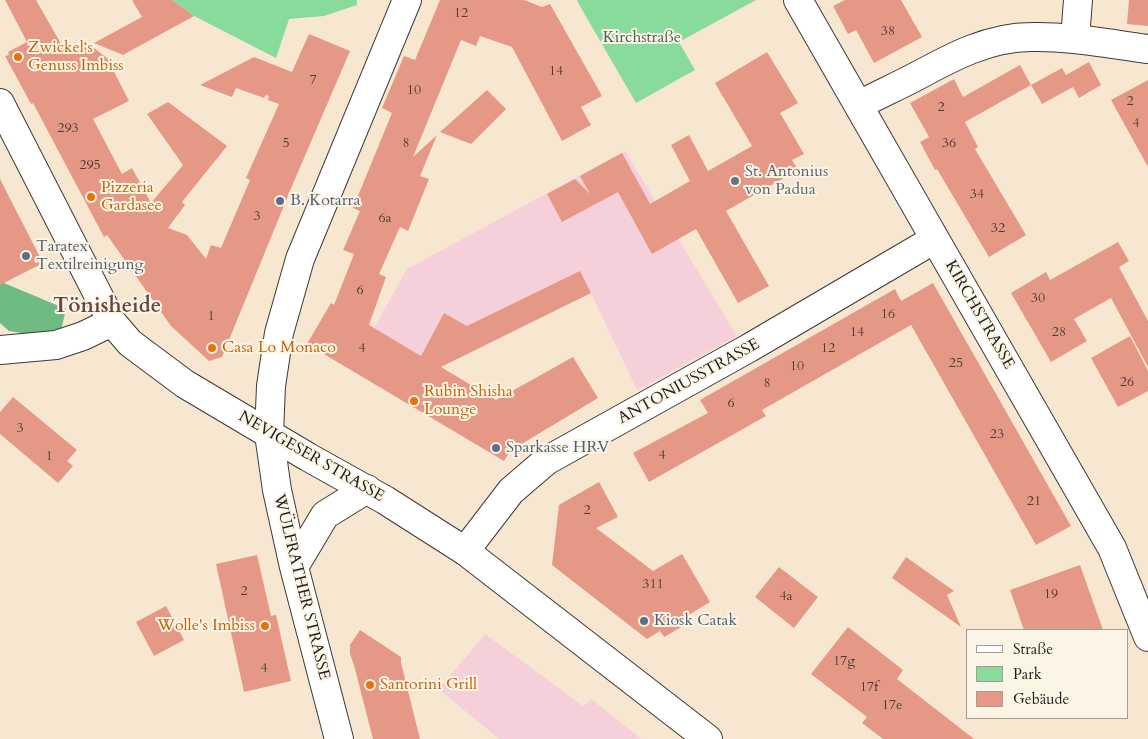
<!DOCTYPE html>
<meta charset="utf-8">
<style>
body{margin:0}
#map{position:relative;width:1148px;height:739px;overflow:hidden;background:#f8e7d0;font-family:Cardo,serif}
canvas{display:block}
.legend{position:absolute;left:966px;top:629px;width:162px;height:90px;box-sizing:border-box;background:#fcf5e5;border:1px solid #a29e95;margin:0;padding:6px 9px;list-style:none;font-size:15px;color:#1c1c1c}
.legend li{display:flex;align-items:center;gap:10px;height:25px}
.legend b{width:25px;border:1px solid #a29e95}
</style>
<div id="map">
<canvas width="1148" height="739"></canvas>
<ul class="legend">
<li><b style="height:6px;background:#fff"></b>Straße</li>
<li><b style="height:14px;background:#89db9c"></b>Park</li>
<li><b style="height:14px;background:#e59886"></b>Gebäude</li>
</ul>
</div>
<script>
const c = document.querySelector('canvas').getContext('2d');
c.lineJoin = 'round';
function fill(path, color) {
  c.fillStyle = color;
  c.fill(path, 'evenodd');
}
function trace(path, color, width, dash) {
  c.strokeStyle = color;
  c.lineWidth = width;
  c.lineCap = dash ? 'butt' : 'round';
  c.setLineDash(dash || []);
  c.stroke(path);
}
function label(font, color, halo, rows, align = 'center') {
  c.font = font + ' Cardo,serif';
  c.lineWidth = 4;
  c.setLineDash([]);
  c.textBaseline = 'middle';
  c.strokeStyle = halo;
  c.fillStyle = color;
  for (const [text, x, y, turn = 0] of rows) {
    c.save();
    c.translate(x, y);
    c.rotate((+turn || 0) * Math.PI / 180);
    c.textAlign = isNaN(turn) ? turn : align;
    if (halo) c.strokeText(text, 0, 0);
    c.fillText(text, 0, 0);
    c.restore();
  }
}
const built = new Path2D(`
 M625 151 737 336 637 390 591 293 467 326 444 313 421 356 374 328 407 269Z
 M485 634 583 706 591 699 641 739H499L439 689Z`);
const green = new Path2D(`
 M172 0H357V5L324 16 289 19 276 58 194 16Z
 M578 0H756L679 42 695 70 636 103 577 1Z`);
const forest = new Path2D(`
 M0 279 4 283 66 309 59 339 9 331 0 323Z`);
const building = new Path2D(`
 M5 0H36L64 49 76 43 81 50 90 45 107 58 129 101 93 119 122 174 132 168 151 203 183 165 147 114 168 102 227 146 182 202 185 205 168 228 187 235 206 259 211 245 221 248 250 180 246 178 279 104 268 100 269 96 266 95 264 98 236 88 232 97 200 85 254 57 292 72 309 34 350 51 292 186 222 357 209 361 171 326 107 235 104 237 33 103 31 104 5 56 9 55 8 52 27 42Z
 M132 0H172L194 16 123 55 94 43 142 17Z
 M440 0H524L542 7 550 4 602 96 581 107 591 125 562 141 512 47 480 36 476 46 461 40 413 157 437 135 420 176 429 179 408 231 400 227 379 274 386 277 369 325 421 356 444 313 467 326 580 271 591 293 441 367 496 400 573 357 598 398 510 451 504 461 307 344 331 303 334 305 354 254 343 250 360 211 353 208 392 113 382 108 404 56 415 60Z
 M845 0H901L922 37 874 63 856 30 848 34 833 6Z
 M1129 0H1148V26L1127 24Z
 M767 52 798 103 780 113 804 154 792 160 798 170 726 211 769 286 738 303 696 229 652 254 618 192 562 222 547 194 575 179 590 194 580 176 622 153 650 204 690 181 671 145 689 135 708 171 752 146 715 83Z
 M1089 62 1101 85 1079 98 1073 87 1042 104 1031 85 1062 68 1066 75Z
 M1020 65 1031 85 965 122 978 147 975 149 1026 235 989 257 937 169 935 170 920 142 929 137 910 103 954 79 963 97Z
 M1148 80V167L1111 100Z
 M487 90 506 109 471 144 440 132Z
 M0 179 43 263 0 285Z
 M1118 242 1129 261 1119 267 1148 321V367L1111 298 1074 319 1087 341 1051 362 1011 293 1046 272 1050 280Z
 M933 283 1071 526 1036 545 911 325 762 410 766 416 649 482 633 453 708 413 700 400 895 289 901 301Z
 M1130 336 1148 371V391L1118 407 1091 358Z
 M13 397 77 450 67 461 73 466 58 483 0 434V412Z
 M599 482 618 517 596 528 653 571 682 554 710 602 682 619 685 625 664 637 660 631 647 639 552 565 559 505Z
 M257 555 271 616 276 615 291 681 244 692 216 564Z
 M906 557 954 591 947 595 961 627 892 578Z
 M1080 565 1103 630H1024L1010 590Z
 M779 567 818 597 794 628 755 597Z
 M166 606 184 640 154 656 136 622Z
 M848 627 903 670 897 679 974 739H883L862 723 867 717 811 674Z
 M360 630 401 657V663L420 739H373L354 665 350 654V645Z`);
const minor = new Path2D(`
 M798 0 1112 548 1148 637
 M1075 39 1078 0
 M859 105C878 95 898 86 917 76 952 57 989 37 1031 37 1070 36 1109 44 1148 49
 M0 350 56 345 83 336 112 322
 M465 551 511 491 546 461 749 348 935 239`);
const major = new Path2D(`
 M0 103 112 322 130 343 185 384 308 457 385 500 465 551 708 739
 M294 567 325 515 367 489
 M339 739 294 567 277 490 269 434 271 386 279 333 300 259 407 0`);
const markers = [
 [18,57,5,"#e8710a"],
 [735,181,5,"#6b7280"],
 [91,197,5,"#e8710a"],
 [280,201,5,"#5c6f8a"],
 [26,256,5,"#5c6f8a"],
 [212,348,5,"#e8710a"],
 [414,401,5,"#e8710a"],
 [496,448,5,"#5c6f8a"],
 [644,621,5,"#5c6f8a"],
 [265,626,5,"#e8710a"],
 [370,685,5,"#e8710a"]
];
const numberNames = [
 ["12",461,14],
 ["38",888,32],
 ["14",556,72],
 ["7",313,81],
 ["10",414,91],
 ["2",1130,102],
 ["2",941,108],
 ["4",1136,124],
 ["293",68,129],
 ["5",286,144],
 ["8",406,144],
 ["36",949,144],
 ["295",90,166],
 ["34",977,195],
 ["3",257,217],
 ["6a",385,219],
 ["32",998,229],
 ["6",360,291],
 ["30",1038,299],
 ["16",888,315],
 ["1",211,317],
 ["14",857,333],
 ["28",1059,333],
 ["4",362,349],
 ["12",828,349],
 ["25",956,364],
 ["10",797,367],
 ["26",1127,383],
 ["8",767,384],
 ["6",731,404],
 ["3",20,429],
 ["23",997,435],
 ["4",662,456],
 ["1",49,457],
 ["21",1034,502],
 ["2",587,511],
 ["311",653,585],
 ["2",244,592],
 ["19",1051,595],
 ["4a",786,597],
 ["17g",844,662],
 ["4",264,669],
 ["17f",869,688],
 ["17e",892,706]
];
const parkNames = [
 ["Kirchstraße",642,38]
];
const foodNames = [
 ["Zwickel‘s",28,48],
 ["Genuss Imbiss",28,66],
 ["Pizzeria",101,188],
 ["Gardasee",101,206],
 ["Casa Lo Monaco",222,348],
 ["Rubin Shisha",424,392],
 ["Lounge",424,410],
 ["Wolle's Imbiss",255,626,"right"],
 ["Santorini Grill",380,685]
];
const worshipNames = [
 ["St. Antonius",745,172],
 ["von Padua",745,190]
];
const serviceNames = [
 ["B. Kotarra",290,201],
 ["Taratex",36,247],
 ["Textilreinigung",36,265],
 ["Sparkasse HRV",506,448],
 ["Kiosk Catak",654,621]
];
const streetNames = [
 ["KIRCHSTRASSE",979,315,60],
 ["ANTONIUSSTRASSE",689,382,-29],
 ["NEVIGESER STRASSE",311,457,30],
 ["WÜLFRATHER STRASSE",301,587,76]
];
const districtNames = [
 ["Tönisheide",107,307]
];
fill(built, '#f5cfda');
fill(green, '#89db9c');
fill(forest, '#6ebb84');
fill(building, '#e59886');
trace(minor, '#3d3a37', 30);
trace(major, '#3d3a37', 30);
trace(minor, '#fff', 28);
trace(major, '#fff', 28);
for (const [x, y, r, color] of markers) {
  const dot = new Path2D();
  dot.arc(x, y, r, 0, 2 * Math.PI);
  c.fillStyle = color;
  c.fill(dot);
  trace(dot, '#fcf5e5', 2);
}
label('14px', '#4e3b36', null, numberNames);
label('16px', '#425f49', '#fcf5e5', parkNames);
label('16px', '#c56008', '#fcf5e5', foodNames, 'left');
label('16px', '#5b616d', '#fcf5e5', worshipNames, 'left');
label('16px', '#4e5e75', '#fcf5e5', serviceNames, 'left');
label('16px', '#1c1c1c', '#fcf5e5', streetNames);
label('bold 21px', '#624741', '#fcf5e5', districtNames);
</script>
